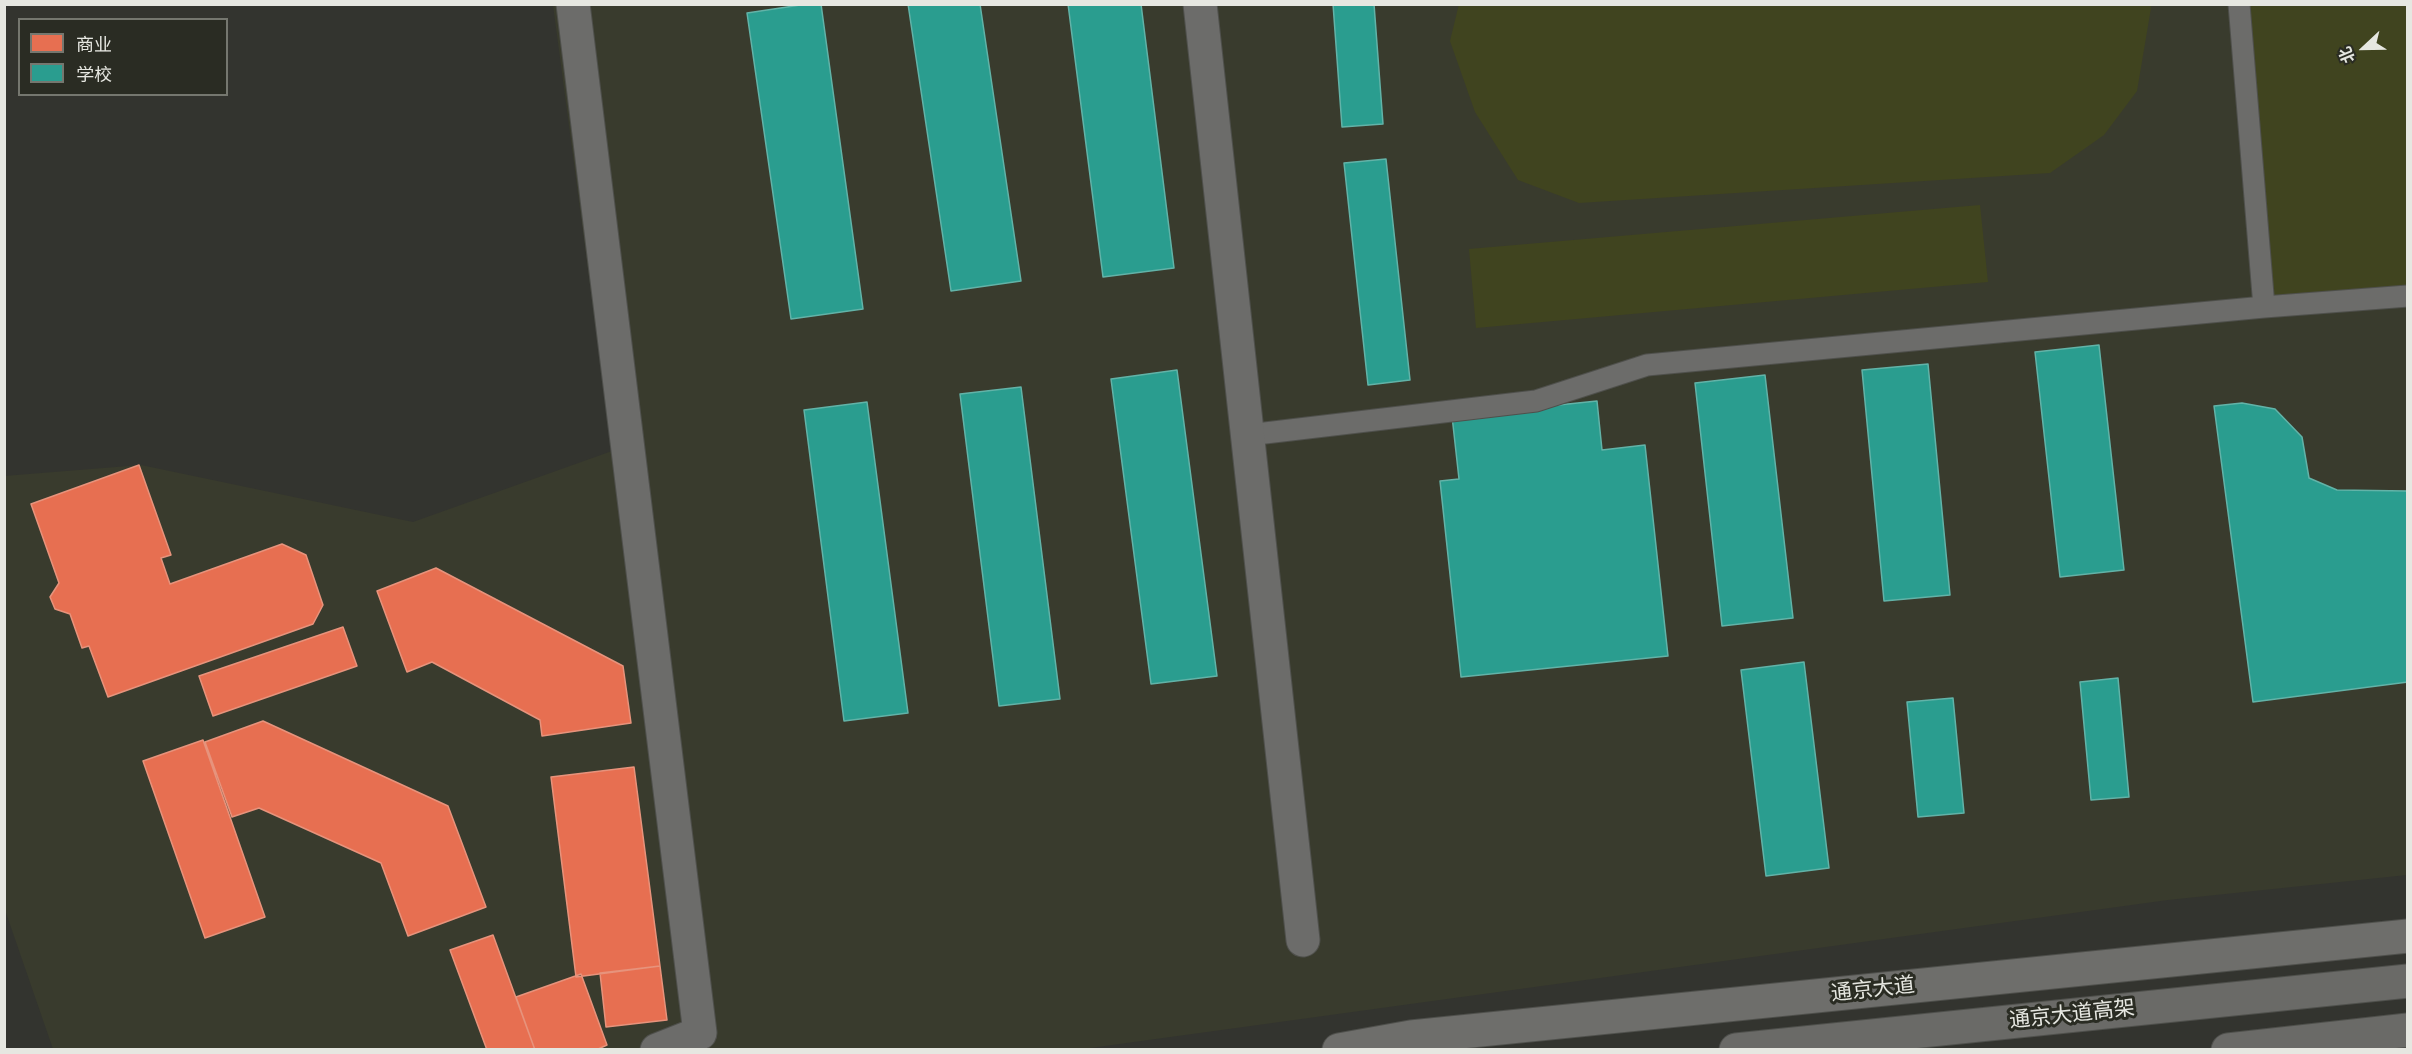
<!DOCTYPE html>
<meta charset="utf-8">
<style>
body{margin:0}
#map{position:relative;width:2412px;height:1054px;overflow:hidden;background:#33342f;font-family:Arial,"Noto Sans SC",sans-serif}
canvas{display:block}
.frame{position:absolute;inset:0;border:6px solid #e6e7e1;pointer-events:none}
.legend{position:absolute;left:18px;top:18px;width:210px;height:78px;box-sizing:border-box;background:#2a2c23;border:2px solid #75776f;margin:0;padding:8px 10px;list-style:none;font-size:18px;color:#e6e7e1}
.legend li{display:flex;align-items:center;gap:12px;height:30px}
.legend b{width:30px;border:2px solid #75776f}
.north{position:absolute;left:2334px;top:18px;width:60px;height:60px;-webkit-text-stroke:4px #2a2c23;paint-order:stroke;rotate:248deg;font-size:16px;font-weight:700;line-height:24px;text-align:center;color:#e6e7e1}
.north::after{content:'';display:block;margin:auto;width:21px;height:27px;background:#e6e7e1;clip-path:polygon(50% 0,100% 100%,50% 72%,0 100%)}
</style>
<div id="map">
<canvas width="2412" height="1054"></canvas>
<div class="frame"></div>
<ul class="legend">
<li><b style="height:16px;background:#e76f51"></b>商业</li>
<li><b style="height:16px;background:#2a9d8f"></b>学校</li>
</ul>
<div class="north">北</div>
</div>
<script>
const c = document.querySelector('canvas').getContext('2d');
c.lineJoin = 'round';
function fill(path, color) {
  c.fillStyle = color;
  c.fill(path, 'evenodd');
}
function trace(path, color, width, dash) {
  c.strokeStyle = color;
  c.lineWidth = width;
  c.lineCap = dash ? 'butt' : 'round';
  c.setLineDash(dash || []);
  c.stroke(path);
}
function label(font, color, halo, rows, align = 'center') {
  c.font = font + ' Arial,"Noto Sans SC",sans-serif';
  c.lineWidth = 6;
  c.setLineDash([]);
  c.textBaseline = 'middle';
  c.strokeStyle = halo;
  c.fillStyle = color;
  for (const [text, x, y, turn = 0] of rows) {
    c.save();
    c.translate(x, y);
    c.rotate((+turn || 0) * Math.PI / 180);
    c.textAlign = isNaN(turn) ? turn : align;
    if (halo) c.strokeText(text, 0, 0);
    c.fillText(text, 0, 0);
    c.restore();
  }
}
const built = new Path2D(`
 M553 5H2407V875L2168 900 1083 1049H53L5 910 4 476 141 465 413 522 612 451Z`);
const green = new Path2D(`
 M1459 4H2150L2151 8 2137 91 2104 135 2050 173 1579 203 1518 180 1475 112 1450 41Z
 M2238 5H2407V296L2264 307Z
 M1980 205 1988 282 1476 328 1469 249Z`);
const shops = new Path2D(`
 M139 465 171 555 161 558 170 584 282 544 306 555 323 605 313 624 108 697 89 646 82 648 70 614 55 609 50 597 59 583 31 504Z
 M436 568 623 666 631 723 542 736 540 720 432 662 407 672 377 591Z
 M343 627 357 666 213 716 199 676Z
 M263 721 448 806 486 907 408 936 381 863 259 808 232 817 205 742Z
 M203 740 265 917 205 938 143 761Z
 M634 767 660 966 576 977 551 777Z
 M493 935 535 1050H487L450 950Z
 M660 966 667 1020 606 1027 600 973Z
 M581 974 607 1045 596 1050H535L516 997Z`);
const schools = new Path2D(`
 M807 4H821L863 309 791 319 747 13Z
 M908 4H980L1021 281 951 291Z
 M1068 4H1141L1174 268 1103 277Z
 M1333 4H1374L1383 124 1342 127Z
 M1386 159 1410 380 1368 385 1344 163Z
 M2099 345 2124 570 2060 577 2035 352Z
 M1928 364 1950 595 1884 601 1862 370Z
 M1177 370 1217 676 1151 684 1111 379Z
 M1765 375 1793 618 1722 626 1695 383Z
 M1021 387 1060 699 999 706 960 394Z
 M1597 401 1602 450 1645 445 1668 656 1461 677 1440 481 1459 479 1452 416Z
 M867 402 908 713 844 721 804 410Z
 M2242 403 2275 409 2302 437 2309 478 2337 490 2408 491V682L2253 702 2214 406Z
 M1804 662 1829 868 1766 876 1741 670Z
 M2118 678 2129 797 2091 800 2080 682Z
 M1953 698 1964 813 1918 817 1907 702Z`);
const service = new Path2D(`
 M2239 4 2264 307
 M1248 435 1536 401 1647 365 2264 307 2408 296`);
const minor = new Path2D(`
 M573 4 700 1033 657 1050
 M1200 4 1303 940`);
const secondary = new Path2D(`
 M1339 1050 1411 1037 2408 936`);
const trunk = new Path2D(`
 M1736 1050 2408 981
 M2228 1050 2408 1030`);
const streetNames = [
 ["通京大道",1873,990,-6],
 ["通京大道高架",2072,1015,-6]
];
fill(built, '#393b2d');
fill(green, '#40441f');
fill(shops, '#e76f51');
trace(shops, '#e7937c', 1.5);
fill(schools, '#2a9d8f');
trace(schools, '#62b3a8', 1.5);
trace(service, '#4f504c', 23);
trace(minor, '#4f504c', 35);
trace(secondary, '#4f504c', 35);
trace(trunk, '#4f504c', 35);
trace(service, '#6c6c6a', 21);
trace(minor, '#6c6c6a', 33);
trace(secondary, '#6e6e6b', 33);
trace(trunk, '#6a6a67', 33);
label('21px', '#e6e7e1', '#2a2c23', streetNames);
</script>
